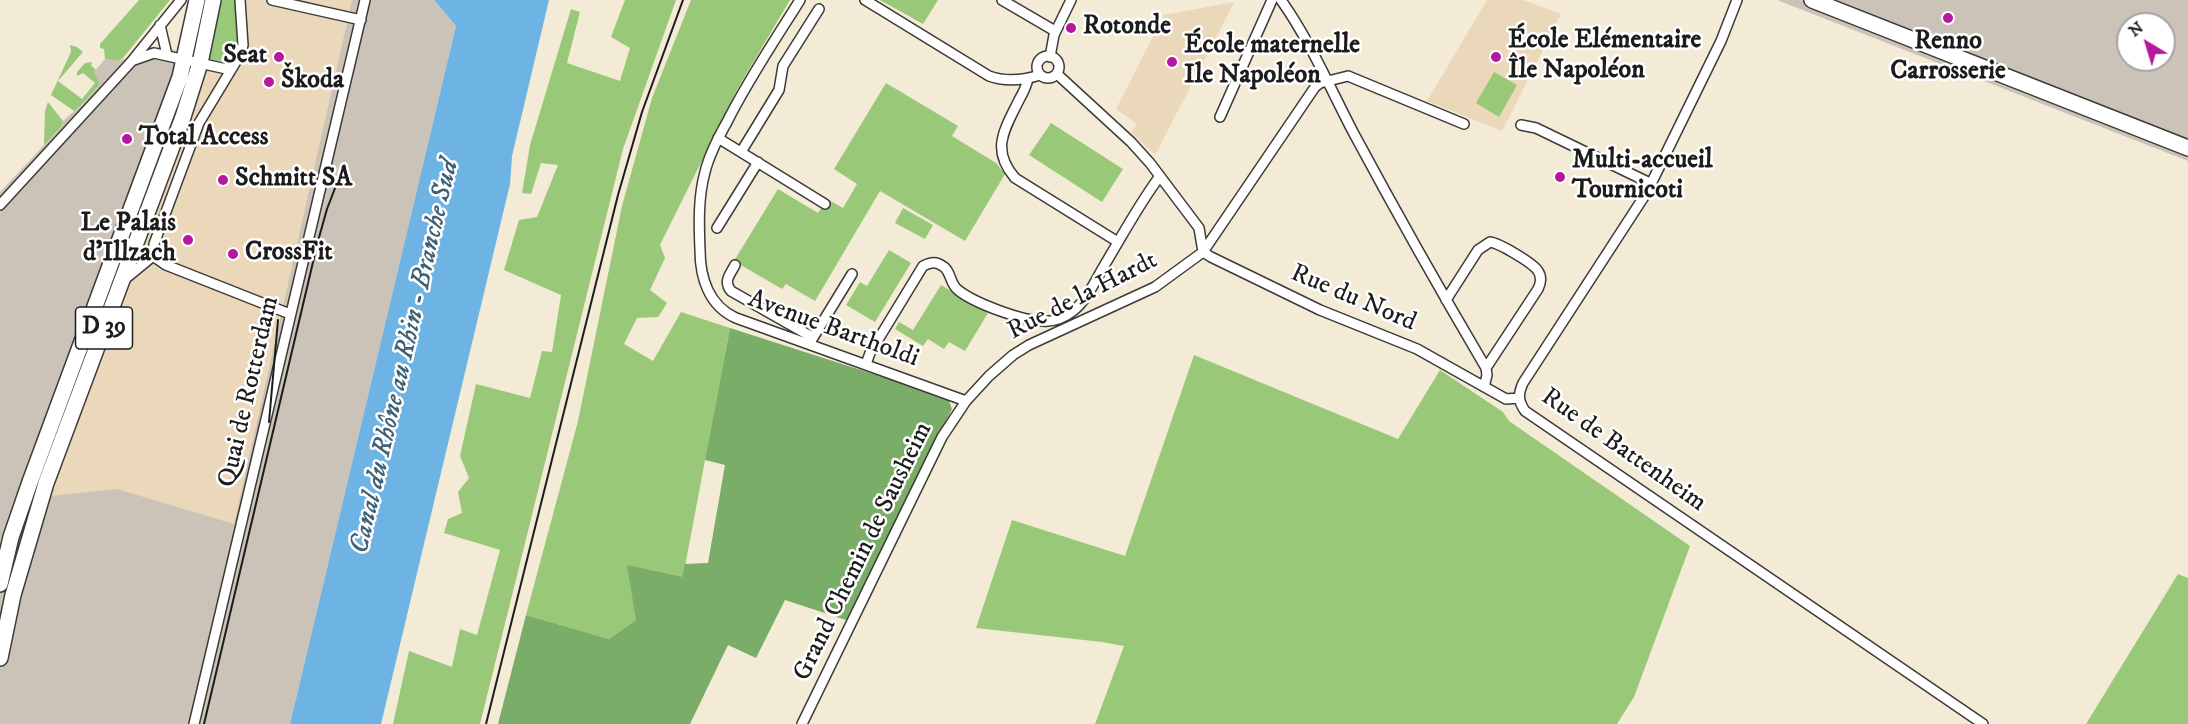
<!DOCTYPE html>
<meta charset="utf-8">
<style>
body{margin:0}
#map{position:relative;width:2188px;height:724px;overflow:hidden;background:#f3ebd5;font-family:"IM FELL DW Pica",serif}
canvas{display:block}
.north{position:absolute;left:2116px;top:12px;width:60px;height:60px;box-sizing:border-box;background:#fff;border:2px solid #a4a4a4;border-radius:50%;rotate:322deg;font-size:16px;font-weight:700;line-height:24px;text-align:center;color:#1c1c1c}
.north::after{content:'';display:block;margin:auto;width:21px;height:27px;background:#b5179e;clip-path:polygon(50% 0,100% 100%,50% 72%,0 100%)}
</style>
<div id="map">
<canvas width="2188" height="724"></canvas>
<div class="north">N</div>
</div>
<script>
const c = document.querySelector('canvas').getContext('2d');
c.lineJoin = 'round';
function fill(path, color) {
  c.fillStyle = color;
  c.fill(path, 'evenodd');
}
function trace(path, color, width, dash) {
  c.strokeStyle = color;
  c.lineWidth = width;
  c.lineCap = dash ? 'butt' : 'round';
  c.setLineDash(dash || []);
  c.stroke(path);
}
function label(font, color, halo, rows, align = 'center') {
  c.font = font + ' "IM FELL DW Pica",serif';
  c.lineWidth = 5;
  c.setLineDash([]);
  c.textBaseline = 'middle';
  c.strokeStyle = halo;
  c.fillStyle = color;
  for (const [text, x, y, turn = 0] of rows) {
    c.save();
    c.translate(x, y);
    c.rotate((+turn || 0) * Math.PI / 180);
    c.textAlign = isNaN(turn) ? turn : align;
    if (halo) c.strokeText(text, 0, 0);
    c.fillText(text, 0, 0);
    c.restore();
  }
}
const built = new Path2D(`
 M235 0H352L235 524 31 499 193 56 222 61 237 49 238 43Z
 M1487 0H1523L1561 14 1502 131 1427 101Z
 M1233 2 1234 3 1155 155 1131 132 1137 124 1116 109 1164 15Z`);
const industrial = new Path2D(`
 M352 0H434L456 26 290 724H0V192L61 127 63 121 81 105 100 84 94 72 105 59 119 61 161 46 193 56 31 498 117 489 234 524Z
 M1777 0H2188V161ZM2128 24H2164V60H2128Z`);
const green = new Path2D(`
 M139 0H170L123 58 119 61 105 59 104 49 100 48V44Z
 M218 0H235C236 15 246 58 223 61 219 61 213 60 209 59Z
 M625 0H676L623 149 480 724H393L409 651 452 667 460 629 477 635 500 550 444 533 448 519 462 513 458 492 469 478 460 456 476 384 530 398 542 351 552 352 561 295 504 270 519 220 537 217 558 165 541 163 531 194 522 193 530 145 571 9 580 12 567 63 620 81 630 48 611 37Z
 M691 0H790L738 88 660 245 665 258 650 290 667 303 658 317 637 318 624 344 653 361 681 312 730 328 683 577 636 620 609 639 526 615 578 421 622 206 652 98Z
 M880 0H938L923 24Z
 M70 45 77 47 83 52 58 81 82 99 95 83 83 73 77 76V72L85 63 92 62 91 65 96 70 94 72 100 84 81 105 74 111 51 95 71 52Z
 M1494 72 1517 85 1499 117 1476 103Z
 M886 83 958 126 952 136 996 163 1005 174 965 241 880 191 815 301 786 284 782 289 734 261 778 189 818 213 827 199 843 208 857 184 834 169Z
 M48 102 63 121 61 127 44 145 45 111Z
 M1051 123 1123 169 1102 202 1029 155Z
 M903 208 933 225 925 239 895 223Z
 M889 250 911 263 875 322 846 305 860 282 867 286Z
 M941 285 988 313 965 351 949 342 944 349 928 339 923 346 895 329 899 322 913 330Z
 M1194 355 1398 439 1440 370 1503 412 1509 421 1690 546 1634 697 1617 724H1095L1124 646 1102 642 976 628 1012 520 1125 556Z
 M2178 574 2188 578V724H2086Z`);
const forest = new Path2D(`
 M730 328 948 398 952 409 846 620 785 600 756 658 728 645 690 724H498L526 615 609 639 636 620 627 565 682 577 685 564 708 563 725 465 705 460Z`);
const water = new Path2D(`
 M434 0H549L512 156 510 184 381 724H290L456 26Z`);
const street = new Path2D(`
 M272 0 361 20
 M800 0C775 40 748 80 727 122 718 138 709 155 705 172 698 197 699 225 700 250 700 278 709 306 736 318L966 401
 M865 0 989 76C1005 82 1024 80 1040 75
 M1002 0 1055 31
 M1281 0C1310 41 1330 88 1353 132 1396 212 1440 290 1486 368L1487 375 1484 387
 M1737 0 1721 41 1647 192 1523 383C1518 394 1518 401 1525 411L1983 724
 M160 25 167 55
 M1037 67a11 11 0 1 1 22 0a11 11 0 1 1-22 0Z
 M1050 57 1054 35 1071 0
 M134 60 154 53 231 70
 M1057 74 1131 142 1150 163 1199 228 1203 252 1211 257 1320 310 1417 349 1506 399 1519 398
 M1028 78C1027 86 1023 93 1019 100 1005 129 990 149 1015 178L1118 242
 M1220 117 1272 0
 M1521 125 1536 128 1652 184
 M718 138 825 204
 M741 152 779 90 783 66 819 9
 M0 205 131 62 181 0
 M717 228 758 162
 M153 256 154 244 199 123 240 55 243 45 240 0
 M153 256 166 265 290 314
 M735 265C730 275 723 281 731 291L812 337
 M125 279 153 256
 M1446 300 1478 250 1490 242C1499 243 1533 263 1538 271 1542 277 1541 283 1538 289L1486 368
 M811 341 852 274
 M866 364 870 353 923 266C931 262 936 261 944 267 951 272 950 284 958 290 974 303 1022 321 1043 321 1054 322 1064 318 1073 311 1087 300 1095 281 1104 266 1122 236 1139 204 1160 176
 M194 724 365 0
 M802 724 942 437 966 401 989 376 1013 355 1029 345 1155 287 1203 252 1315 87 1320 83 1348 76 1464 124`);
const primary = new Path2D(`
 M1812 0 2188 148
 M0 584 11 537 30 482 180 77 197 0
 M0 658 13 595 46 483 183 117 200 63 213 0`);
const rail = new Path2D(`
 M269 422 278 320
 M204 724 318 241 327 209 337 183
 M486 724 618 195 642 112 683 0`);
const markers = [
 [1948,18,6,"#b5179e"],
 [1071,28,6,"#b5179e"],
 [279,57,6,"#b5179e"],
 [1496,57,6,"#b5179e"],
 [1172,62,6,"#b5179e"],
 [269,82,6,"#b5179e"],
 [127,139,6,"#b5179e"],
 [1560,177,6,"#b5179e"],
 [223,180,6,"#b5179e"],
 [188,240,6,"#b5179e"],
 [233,254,6,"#b5179e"]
];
const shields = [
 [104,328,57]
];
const shieldNames = [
 ["D 39",104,328]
];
const poiNames = [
 ["Rotonde",1083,28],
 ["École Elémentaire",1508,42],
 ["Île Napoléon",1508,72],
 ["Renno",1948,43,"center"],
 ["Carrosserie",1948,73,"center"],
 ["École maternelle",1184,47],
 ["Ile Napoléon",1184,77],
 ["Seat",267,57,"right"],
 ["Škoda",281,82],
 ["Total Access",139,139],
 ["Multi-accueil",1572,162],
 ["Tournicoti",1572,192],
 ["Schmitt SA",235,180],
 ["Le Palais",176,225,"right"],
 ["d'Illzach",176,255,"right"],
 ["CrossFit",245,254]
];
const streetNames = [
 ["Rue de la Hardt",1083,297,-27],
 ["Rue du Nord",1353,299,23],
 ["Avenue Bartholdi",833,330,20],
 ["Quai de Rotterdam",250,392,-77],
 ["Rue de Battenheim",1623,451,35],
 ["Grand Chemin de Sausheim",864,552,-64]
];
const waterNames = [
 ["Canal du Rhône au Rhin - Branche Sud",406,357,-77]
];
fill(built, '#ebd8ba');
fill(industrial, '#cbc3b8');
fill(green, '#99c978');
fill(forest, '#7aad68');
fill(water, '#6db3e4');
trace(street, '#3c3b38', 12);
trace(primary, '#3c3b38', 18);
trace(street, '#fff', 9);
trace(primary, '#fff', 15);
trace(rail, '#1c1c1c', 2);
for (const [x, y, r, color] of markers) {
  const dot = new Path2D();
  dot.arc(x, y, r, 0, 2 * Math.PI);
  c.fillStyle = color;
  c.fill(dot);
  trace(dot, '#fff', 2);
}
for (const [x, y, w] of shields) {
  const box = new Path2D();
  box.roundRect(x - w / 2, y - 21, w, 42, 4.5);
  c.fillStyle = '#fff';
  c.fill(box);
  trace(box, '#1c1c1c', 1.5);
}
label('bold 24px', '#1c1c1c', null, shieldNames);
label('bold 26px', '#1c1c1c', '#fff', poiNames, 'left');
label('26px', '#1c1c1c', '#fff', streetNames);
label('italic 27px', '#406076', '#fff', waterNames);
</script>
